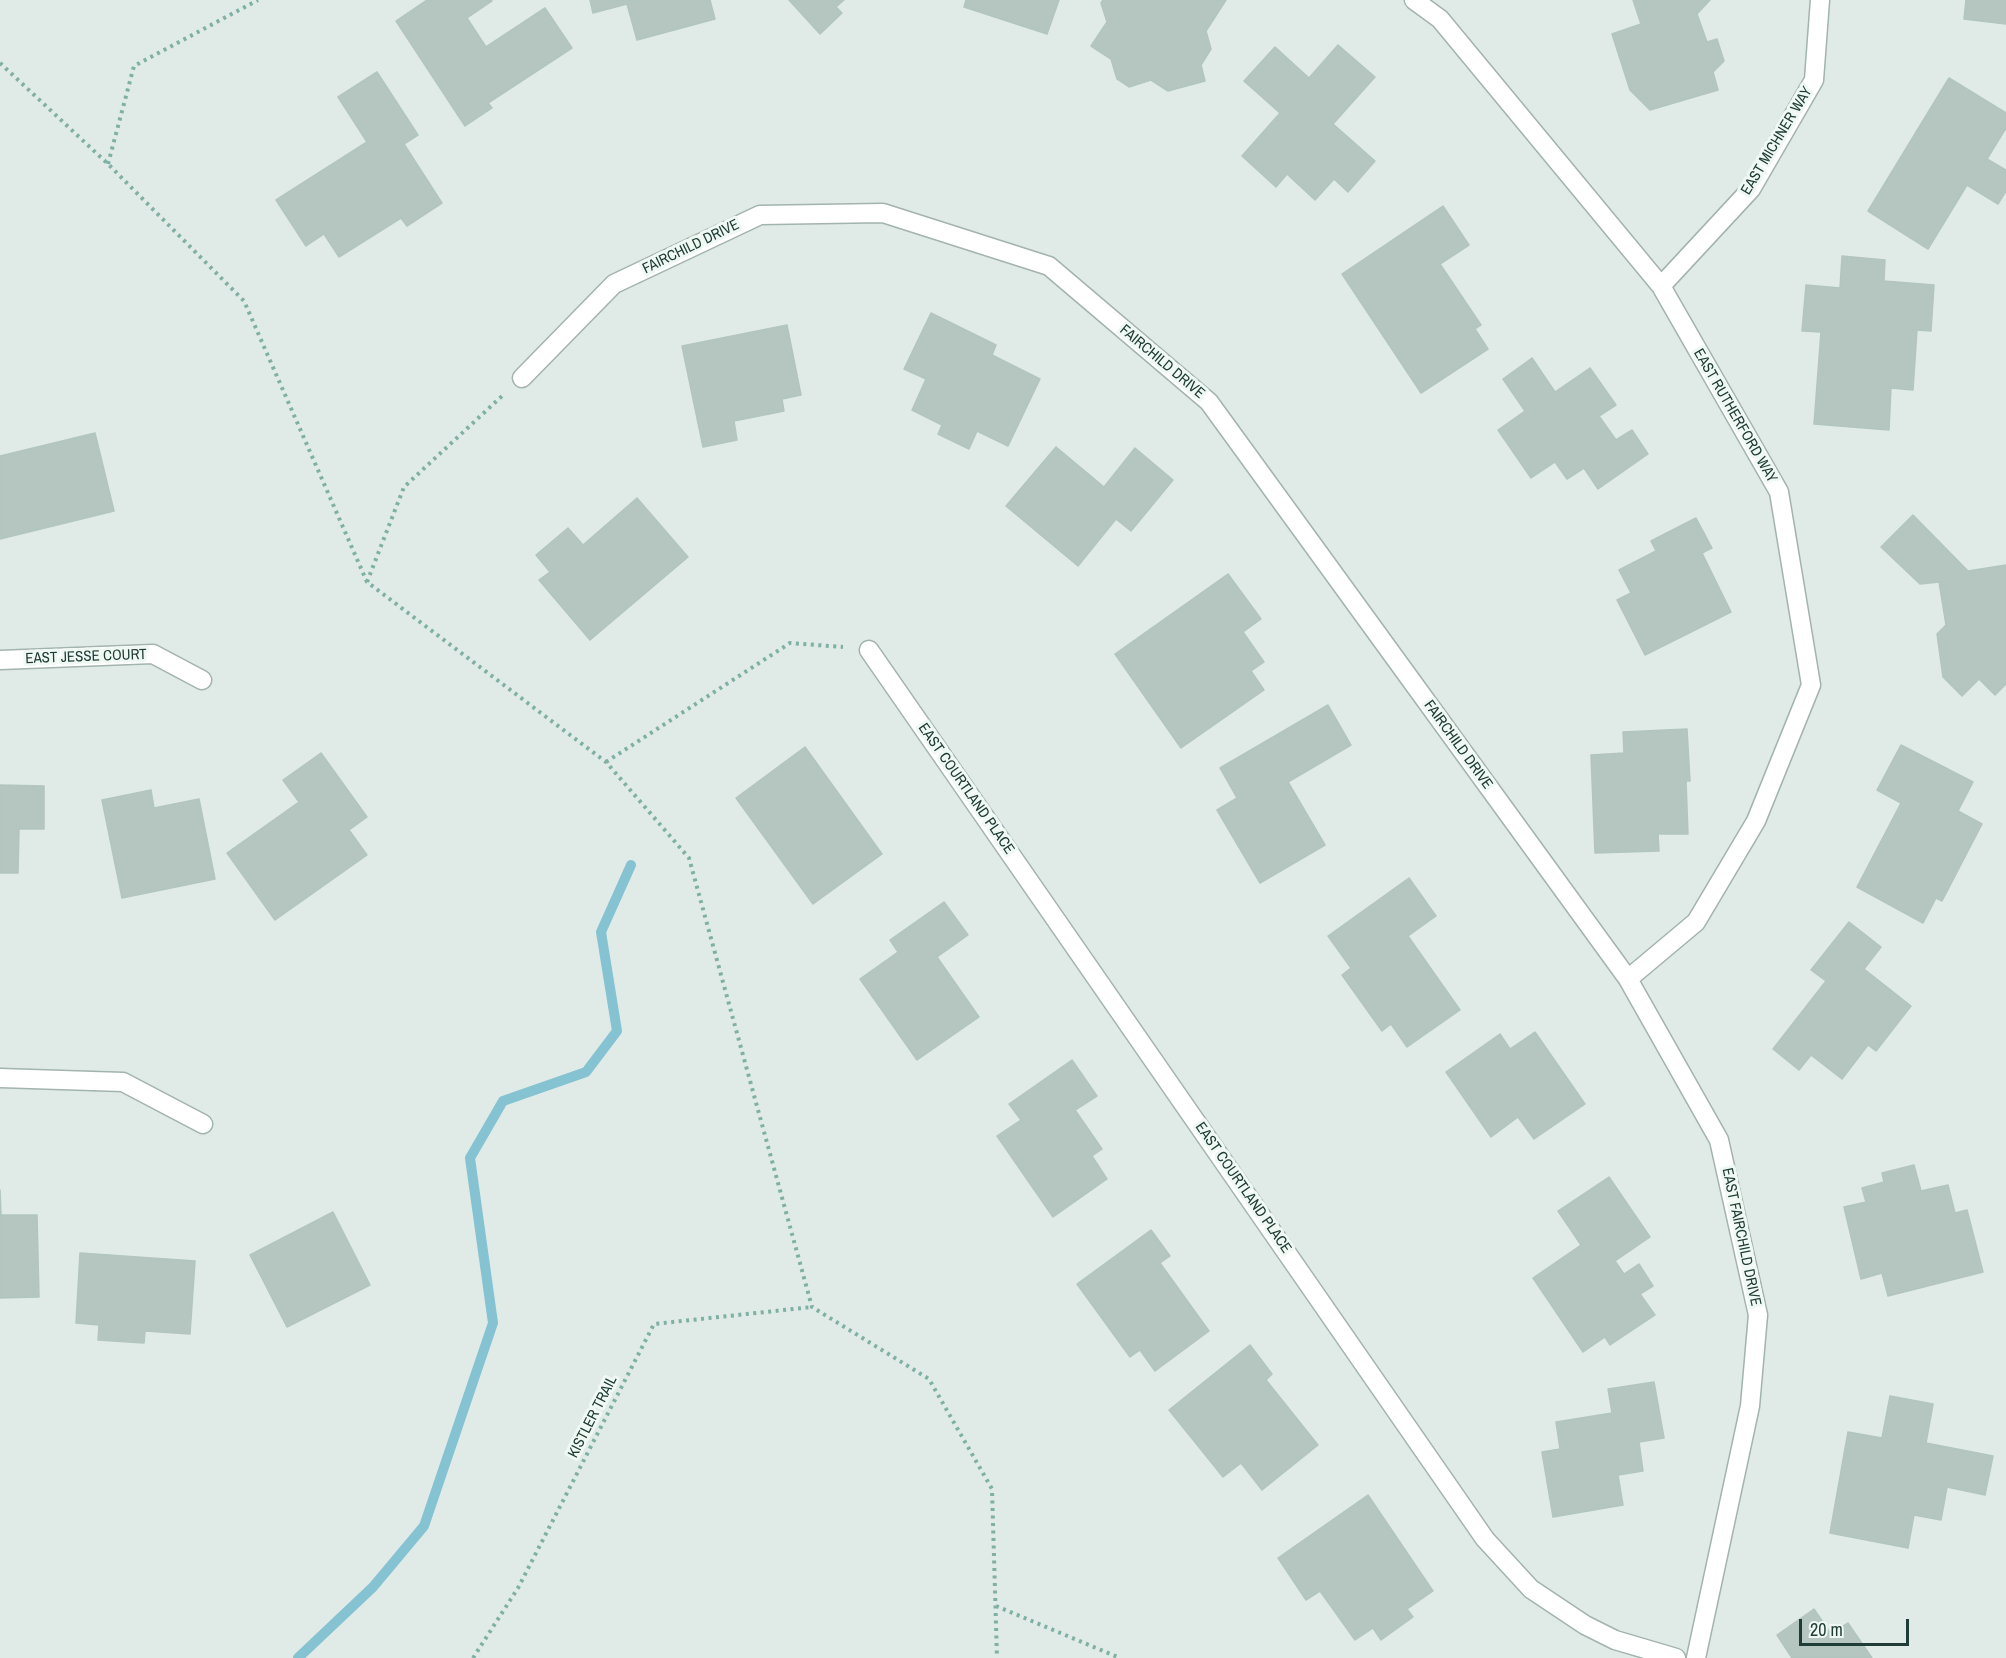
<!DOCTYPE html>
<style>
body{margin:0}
#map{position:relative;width:2006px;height:1658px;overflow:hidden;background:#e0ebe7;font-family:"Archivo Narrow",sans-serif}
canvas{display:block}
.scale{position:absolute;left:1799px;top:1619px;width:110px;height:27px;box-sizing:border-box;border:3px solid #203c36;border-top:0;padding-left:8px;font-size:18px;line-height:21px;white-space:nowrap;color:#203c36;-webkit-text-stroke:4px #f0f8f4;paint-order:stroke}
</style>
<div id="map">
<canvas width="2006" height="1658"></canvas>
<div class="scale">20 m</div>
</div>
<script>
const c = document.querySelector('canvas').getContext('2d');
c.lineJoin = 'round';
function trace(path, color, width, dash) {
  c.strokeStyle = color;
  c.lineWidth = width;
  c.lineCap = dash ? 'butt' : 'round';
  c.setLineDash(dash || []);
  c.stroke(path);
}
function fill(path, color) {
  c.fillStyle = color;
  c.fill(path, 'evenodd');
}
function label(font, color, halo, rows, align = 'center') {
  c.font = font + ' "Archivo Narrow",sans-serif';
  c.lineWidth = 6;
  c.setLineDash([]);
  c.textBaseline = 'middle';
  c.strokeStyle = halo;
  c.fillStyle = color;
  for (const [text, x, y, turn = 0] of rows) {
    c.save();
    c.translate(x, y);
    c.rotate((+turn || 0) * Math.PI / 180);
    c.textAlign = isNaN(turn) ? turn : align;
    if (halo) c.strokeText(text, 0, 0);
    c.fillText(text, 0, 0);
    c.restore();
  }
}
const stream = new Path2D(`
 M298 1658 373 1587 424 1526 493 1323 470 1158 503 1101 586 1072 617 1031 601 932 631 865`);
const building = new Path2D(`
 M427 0H491L492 1 467 18 486 47 545 8 572 48 488 103 492 108 465 126 396 21Z
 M590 0H710L715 19 637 40 627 4 593 13Z
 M789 0H844L836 7 842 13 820 34Z
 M966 0H1059L1047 34 964 7Z
 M1103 0H1226L1206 31 1211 49 1201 65 1205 81 1168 91 1151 80 1129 87 1117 79 1111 59 1091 46 1107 22 1101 3Z
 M1633 0H1710L1697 14 1707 42 1717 39 1724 61 1713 72 1718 90 1650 110 1630 90 1612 34 1641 24Z
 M1966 0H2006V24L1964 19Z
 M1338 45 1375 77 1333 124 1375 161 1348 192 1334 179 1315 200 1287 174 1276 187 1242 156 1280 113 1244 81 1275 47 1309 78Z
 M377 72 418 135 404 144 442 203 407 226 401 218 339 257 324 234 306 246 276 200 367 142 338 97Z
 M1949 78 2006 113V128L1987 159 2006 170V191L1998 204 1967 185 1928 249 1868 211Z
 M1443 206 1469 245 1440 264 1481 325 1475 329 1488 349 1421 393 1342 274Z
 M1842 256 1885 260 1884 281 1934 285 1931 331 1917 330 1913 390 1891 388 1889 430 1814 424 1821 332 1802 331 1806 285 1840 288Z
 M931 313 996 345 992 355 1040 379 1008 446 977 431 969 449 938 434 942 425 912 410 926 379 904 369Z
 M787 325 801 395 782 399 784 411 734 421 737 440 703 447 682 346Z
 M1532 358 1555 392 1590 368 1616 405 1599 416 1616 440 1632 430 1648 454 1598 489 1584 468 1567 479 1555 462 1531 478 1498 430 1525 411 1503 379Z
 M95 433 114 511 0 539V456Z
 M1056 447 1104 487 1135 448 1173 480 1131 531 1116 519 1078 566 1006 506Z
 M637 498 688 557 590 640 539 580 550 572 536 555 568 528 583 545Z
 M1913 515 1968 571 2006 565V684L1995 695 1979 679 1962 696 1943 677 1937 634 1946 625 1939 582 1920 584 1881 547Z
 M1696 518 1712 548 1702 553 1731 612 1645 655 1617 600 1631 593 1619 570 1656 551 1651 541Z
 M1228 574 1261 619 1243 632 1264 662 1251 671 1264 690 1181 748 1115 654Z
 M1328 705 1351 745 1288 782 1325 845 1260 883 1217 810 1237 798 1220 768Z
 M1687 729 1690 781H1686L1688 834H1658L1659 851 1595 853 1591 755 1624 753 1623 732Z
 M1901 745 1973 782 1958 811 1982 824 1942 901 1936 898 1923 923 1857 887 1901 803 1877 790Z
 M805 747 882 854 813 904 736 798Z
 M321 753 367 817 349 830 367 855 275 920 227 853 299 802 283 780Z
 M0 785 44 786V829H19L18 873H0Z
 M151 790 154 808 199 799 215 879 122 898 102 800Z
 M1409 878 1436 916 1408 936 1460 1010 1407 1047 1391 1024 1382 1031 1342 975 1351 968 1328 936Z
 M944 902 968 935 937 957 979 1017 917 1060 860 979 898 952 890 940Z
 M1849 922 1881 947 1864 969 1911 1006 1876 1051 1868 1045 1842 1079 1811 1055 1799 1070 1773 1049 1826 981 1811 970Z
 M1535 1032 1585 1104 1534 1139 1518 1117 1491 1137 1446 1072 1500 1034 1510 1049Z
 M1072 1060 1097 1096 1075 1110 1102 1149 1092 1156 1107 1179 1053 1217 997 1136 1021 1120 1009 1104Z
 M1914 1165 1921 1191 1948 1185 1955 1213 1967 1210 1983 1272 1888 1296 1882 1273 1861 1279 1844 1207 1866 1202 1862 1188 1884 1182 1882 1173Z
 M1609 1177 1650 1237 1615 1261 1624 1274 1639 1264 1653 1286 1640 1294 1655 1315 1610 1345 1605 1337 1583 1352 1533 1278 1581 1245 1558 1211Z
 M0 1190 1 1215H37L39 1297 0 1298Z
 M333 1212 370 1285 287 1327 250 1255Z
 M1151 1230 1170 1256 1160 1263 1209 1331 1155 1371 1140 1350 1130 1357 1077 1284Z
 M80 1253 195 1261 190 1334 145 1331 144 1343 98 1340 99 1325 76 1323Z
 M1250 1345 1272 1374 1266 1380 1318 1445 1262 1490 1241 1463 1223 1477 1169 1410Z
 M1654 1382 1664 1438 1639 1442 1643 1471 1618 1475 1623 1505 1553 1517 1542 1452 1560 1449 1556 1422 1612 1413 1608 1389Z
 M1890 1396 1933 1404 1926 1443 1993 1456 1985 1495 1947 1487 1941 1520 1914 1515 1908 1548 1830 1533 1848 1432 1882 1438Z
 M1368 1495 1433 1591 1407 1609 1413 1617 1381 1640 1373 1628 1355 1640 1320 1591 1306 1600 1278 1558Z
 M1814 1609 1831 1634 1848 1623 1872 1658H1792L1777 1635Z`);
const path = new Path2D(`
 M0 63 108 164 244 301 367 582 606 762 689 858 812 1307 929 1379 992 1489 997 1658
 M108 164 134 66 258 0
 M367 582 404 487 502 396
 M606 762 790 643 843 647
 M996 1606 1120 1658
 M473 1658 518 1588 654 1324 812 1307`);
const minor = new Path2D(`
 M1414 0 1440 19 1661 286 1779 492 1811 685 1756 821 1696 922 1628 979
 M1661 286 1751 189 1814 80 1820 0
 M522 378 614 284 760 215 883 213 1049 266 1209 402 1628 979 1719 1140 1758 1315 1750 1406 1696 1658
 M869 650 1485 1539 1531 1589 1585 1625 1615 1640 1676 1658
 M0 660 153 654 202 680
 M0 1078 123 1082 203 1124`);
const streetNames = [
 ["EAST MICHNER WAY",1777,141,-59],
 ["FAIRCHILD DRIVE",691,247,-26],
 ["FAIRCHILD DRIVE",1162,362,40],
 ["EAST RUTHERFORD WAY",1735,416,60],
 ["EAST JESSE COURT",86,657,-2],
 ["FAIRCHILD DRIVE",1458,745,54],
 ["EAST COURTLAND PLACE",966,789,55],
 ["EAST COURTLAND PLACE",1243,1188,55],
 ["EAST FAIRCHILD DRIVE",1741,1237,78],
 ["KISTLER TRAIL",593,1417,-63]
];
trace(stream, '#85c2d2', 10);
fill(building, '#b5c6c0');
trace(building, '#b2c5be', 1.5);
trace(minor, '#a3b3ae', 21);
trace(path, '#7fb0a3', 4, [3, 4.5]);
trace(minor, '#fff', 18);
label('15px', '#203c36', '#f0f8f4', streetNames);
</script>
